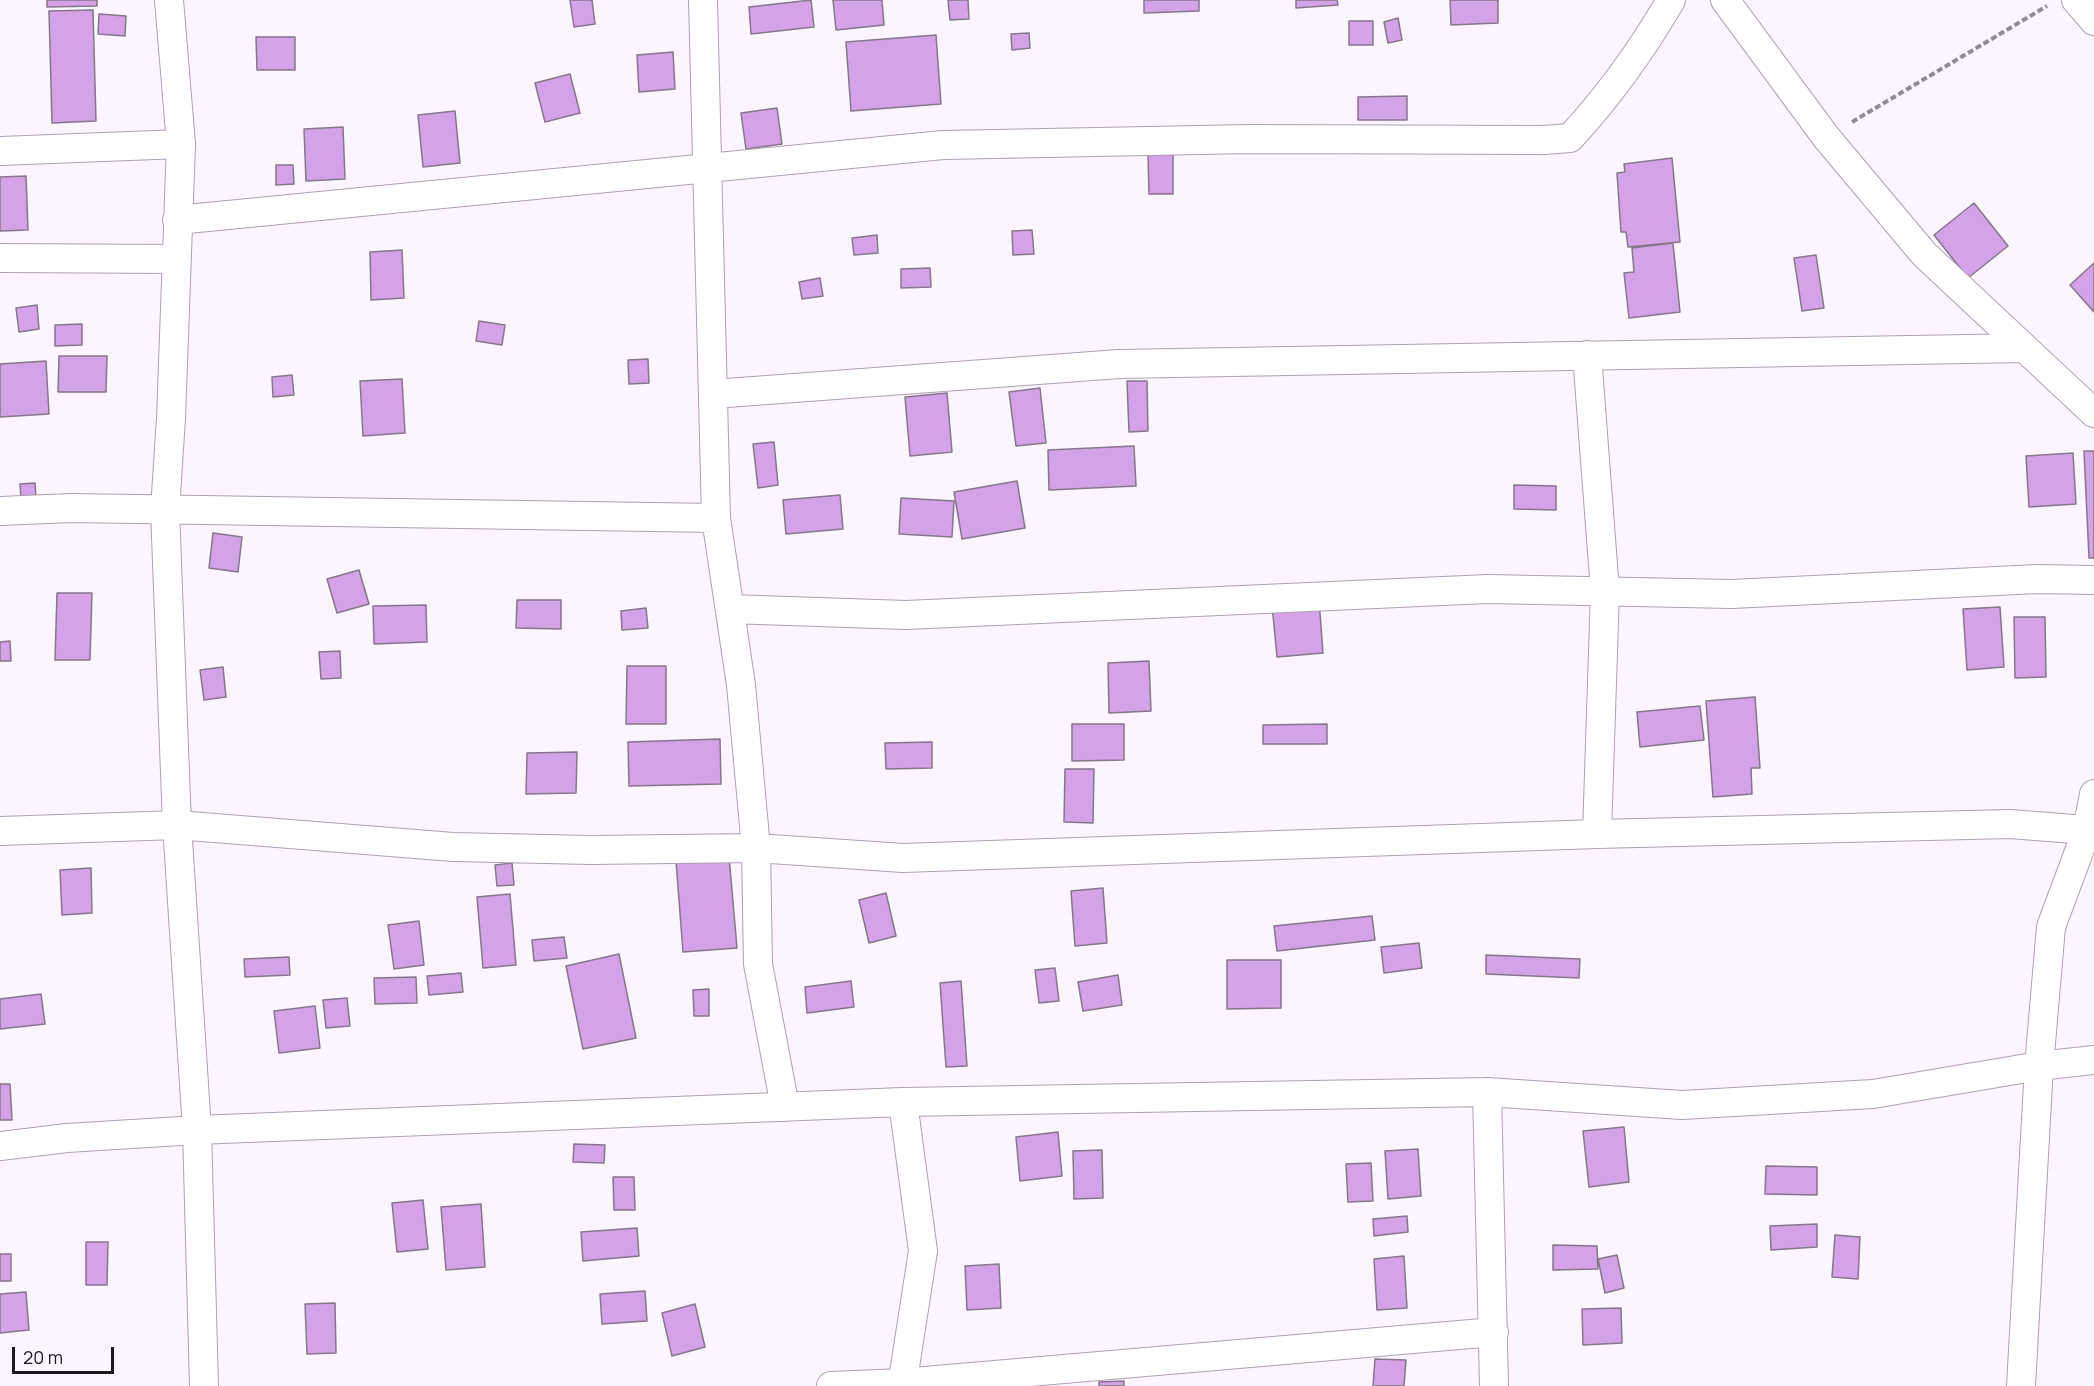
<!DOCTYPE html>
<style>
body{margin:0}
#map{position:relative;width:2094px;height:1386px;overflow:hidden;background:#fcf5ff;font-family:Manrope,sans-serif}
canvas{display:block}
.scale{position:absolute;left:12px;top:1347px;width:102px;height:27px;box-sizing:border-box;border:3px solid #1d171f;border-top:0;padding-left:8px;font-size:18px;line-height:21px;white-space:nowrap;color:#1d171f;-webkit-text-stroke:4px #fcf5ff;paint-order:stroke}
</style>
<div id="map">
<canvas width="2094" height="1386"></canvas>
<div class="scale">20 m</div>
</div>
<script>
const c = document.querySelector('canvas').getContext('2d');
c.lineJoin = 'round';
function fill(path, color) {
  c.fillStyle = color;
  c.fill(path, 'evenodd');
}
function trace(path, color, width, dash) {
  c.strokeStyle = color;
  c.lineWidth = width;
  c.lineCap = dash ? 'butt' : 'round';
  c.setLineDash(dash || []);
  c.stroke(path);
}
const building = new Path2D(`
 M47 0H97V6L47 7Z
 M570 0H592L595 24 574 27Z
 M811 0 814 27 751 34 749 7Z
 M833 0H882L884 25 836 30Z
 M948 0H968L969 19 950 20Z
 M1144 0H1199V11L1144 13Z
 M1296 0H1337L1338 5 1296 8Z
 M1450 0H1498V23L1451 25Z
 M93 10 96 121 52 123 49 11Z
 M99 14 126 16 125 36 98 34Z
 M1398 18 1402 40 1388 43 1384 22Z
 M1349 21H1373V45H1349Z
 M1029 33 1030 48 1012 50 1011 34Z
 M936 35 941 104 851 111 846 42Z
 M256 37H295V70H257Z
 M673 52 675 89 639 92 637 55Z
 M570 74 580 113 545 122 535 83Z
 M1407 96V120H1358V97Z
 M777 108 782 144 746 149 741 113Z
 M455 111 460 163 423 167 418 115Z
 M343 127 345 179 306 181 304 129Z
 M1173 153V194H1149L1148 154Z
 M1672 158 1680 242 1628 247 1626 232H1621L1617 173 1625 172 1624 164Z
 M276 165H293L294 184 276 185Z
 M26 176 28 230 0 231V177Z
 M1974 203 2008 246 1968 278 1934 235Z
 M1032 230 1034 254 1013 255 1012 231Z
 M877 235 878 253 854 255 852 238Z
 M1673 243 1680 312 1629 318 1624 273 1634 272 1632 248Z
 M402 250 404 298 371 300 370 252Z
 M1816 255 1824 308 1802 311 1794 258Z
 M2094 263V312L2070 285Z
 M930 268 931 287 901 288V269Z
 M820 278 823 296 802 299 799 282Z
 M37 305 39 329 19 332 16 308Z
 M479 321 505 325 502 345 476 341Z
 M82 324V345L55 346V325Z
 M59 356H107L106 392H58Z
 M648 359 649 383 629 384 628 360Z
 M46 361 49 414 0 417V364Z
 M292 375 294 395 273 397 272 377Z
 M402 379 405 433 363 436 360 381Z
 M1127 381H1147L1148 431 1129 432Z
 M1040 388 1046 443 1016 446 1009 392Z
 M947 393 952 452 910 456 905 397Z
 M774 442 778 485 758 488 753 444Z
 M1134 446 1136 486 1049 490 1048 450Z
 M2084 451H2094V558H2089Z
 M2073 453 2076 504 2029 507 2026 456Z
 M1017 481 1025 528 962 539 954 492Z
 M35 483 36 497 21 498 20 484Z
 M1514 485 1556 486V510L1514 509Z
 M840 495 843 529 786 534 783 500Z
 M901 498 954 501 952 537 899 534Z
 M213 533 242 537 238 572 209 568Z
 M359 570 369 604 337 613 327 579Z
 M57 593H92L90 660H55Z
 M517 600H561V629L516 628Z
 M1319 600 1323 653 1277 657 1272 605Z
 M426 605 427 642 374 644 373 606Z
 M2000 607 2004 667 1967 670 1963 609Z
 M646 608 648 628 622 630 621 611Z
 M2014 617H2045L2046 677 2015 678Z
 M10 641 11 661H0V642Z
 M340 651 341 678 321 679 319 652Z
 M1149 661 1151 711 1109 713 1108 663Z
 M627 666H666V724H626Z
 M223 667 226 697 204 700 200 670Z
 M1755 697 1760 768H1751L1752 794 1713 797 1706 701Z
 M1700 706 1704 740 1640 747 1637 712Z
 M1072 724H1124V760L1072 761Z
 M1327 724V744H1263V725Z
 M720 739 721 784 629 786 628 742Z
 M932 742V768L886 769 885 743Z
 M577 752 576 793 526 794 527 753Z
 M1065 769H1094L1093 823 1064 822Z
 M729 856 737 948 683 952 676 861Z
 M512 863 514 885 497 886 495 865Z
 M91 868 92 913 62 915 60 870Z
 M1103 888 1107 943 1075 946 1071 891Z
 M886 893 896 936 869 943 859 900Z
 M510 894 516 965 483 968 477 897Z
 M1372 916 1375 940 1277 951 1274 926Z
 M419 921 424 965 394 969 388 925Z
 M564 937 567 958 534 961 532 940Z
 M1419 943 1422 968 1384 973 1381 947Z
 M619 954 636 1038 583 1049 566 966Z
 M1486 955 1580 959 1579 978 1486 974Z
 M289 957 290 975 245 977 244 959Z
 M1227 960H1281V1008L1227 1009Z
 M1055 968 1059 1001 1039 1003 1035 970Z
 M461 973 463 992 429 995 427 976Z
 M1118 975 1122 1005 1083 1011 1078 982Z
 M416 977 417 1003 375 1004 374 978Z
 M851 981 854 1007 807 1013 805 987Z
 M961 981 967 1066 946 1067 940 983Z
 M709 989V1016H694L693 990Z
 M41 994 45 1024 0 1029V999Z
 M347 998 350 1026 326 1028 323 1000Z
 M315 1006 320 1048 279 1053 274 1011Z
 M0 1084H10L12 1120H0Z
 M1624 1127 1629 1182 1589 1187 1583 1131Z
 M1058 1132 1062 1176 1020 1181 1016 1137Z
 M574 1144 605 1145 604 1163 573 1162Z
 M1418 1149 1421 1196 1388 1199 1385 1151Z
 M1102 1150 1103 1198 1074 1199 1073 1151Z
 M1371 1163 1373 1201 1348 1202 1346 1164Z
 M1766 1166 1817 1167V1195L1765 1194Z
 M613 1177H634L635 1210H614Z
 M423 1200 428 1249 397 1252 392 1203Z
 M481 1204 485 1267 446 1270 441 1207Z
 M1407 1216 1408 1232 1374 1236 1373 1219Z
 M1817 1224V1247L1771 1250 1770 1226Z
 M637 1228 639 1256 583 1261 581 1232Z
 M1835 1235 1860 1237 1858 1279 1832 1277Z
 M86 1242H108L107 1285H86Z
 M1553 1245 1597 1246 1598 1269 1553 1270Z
 M0 1254H11V1281H0Z
 M1617 1255 1624 1288 1605 1293 1598 1259Z
 M1404 1256 1407 1308 1377 1310 1374 1259Z
 M999 1264 1001 1308 967 1310 965 1266Z
 M645 1291 647 1321 602 1324 600 1294Z
 M26 1292 29 1330 0 1333V1294Z
 M335 1303 336 1353 307 1354 305 1304Z
 M695 1304 705 1347 672 1356 662 1313Z
 M1621 1308 1622 1343 1583 1345 1582 1309Z
 M1375 1359 1406 1360 1404 1386H1373Z
 M1124 1381V1386H1099V1382Z`);
const path = new Path2D(`
 M1852 122 2047 6`);
const minor = new Path2D(`
 M169 0 181 144 171 418 165 510 177 825 197 1130 204 1386
 M703 0 716 518 741 685 756 848 758 964 785 1107
 M1725 0 1826 137 1924 254 2094 413
 M2076 0 2094 21
 M0 151 181 144
 M177 220 943 145 1250 139 1544 140 1570 138C1609 96 1642 50 1671 0
 M0 258 175 259
 M1587 355 1605 591 1597 834
 M713 394 1119 364 2024 348
 M0 511 72 508 716 518
 M730 609 906 615 1488 589 1732 594 2037 579 2094 580
 M0 831 177 825 453 847 591 850 756 848 903 858 1597 834 2010 824 2087 830
 M1487 1092 1494 1386
 M0 1146 67 1138 197 1130 903 1102 1487 1092 1682 1105 1873 1094 2039 1066 2094 1060
 M831 1386 902 1383 1494 1332
 M902 1386 923 1251 903 1102
 M2021 1386 2039 1066 2051 927 2087 830 2094 794`);
fill(building, '#d4a2e6');
trace(building, '#85768b', 1.5);
trace(minor, '#af9fb5', 30);
trace(path, '#918b94', 4, [6, 3]);
trace(minor, '#fff', 28);
</script>
